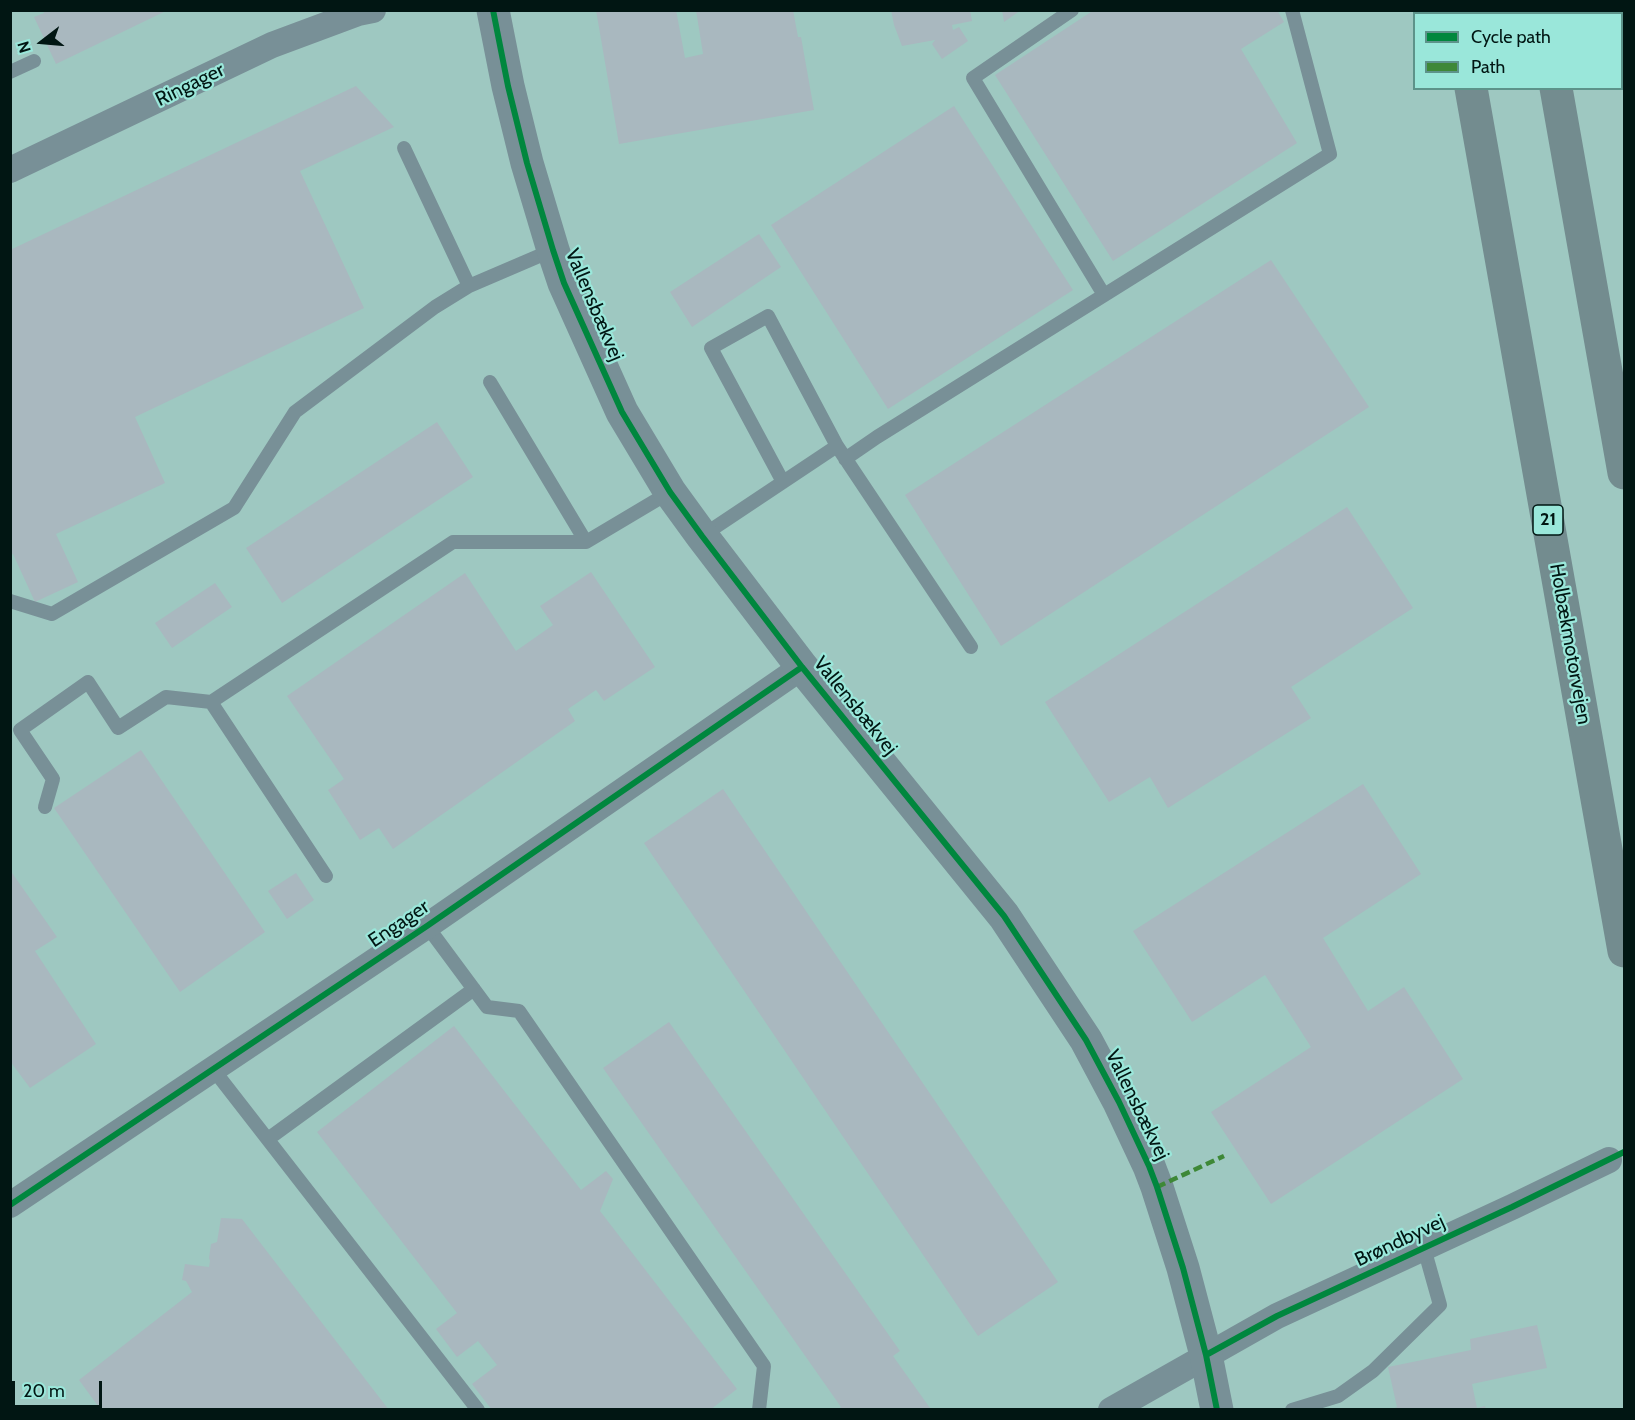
<!DOCTYPE html>
<meta charset="utf-8">
<style>
body{margin:0}
#map{position:relative;width:1635px;height:1420px;overflow:hidden;background:#9ec8c1;font-family:Cabin,sans-serif}
canvas{display:block}
.frame{position:absolute;inset:0;border:12px solid #011613;pointer-events:none}
.legend{position:absolute;left:1413px;top:12px;width:210px;height:78px;box-sizing:border-box;background:#9ae7da;border:2px solid #5d938a;margin:0;padding:8px 10px;list-style:none;font-size:18px;color:#011613}
.legend li{display:flex;align-items:center;gap:12px;height:30px}
.legend b{width:30px;border:2px solid #5d938a}
.north{position:absolute;left:12px;top:12px;width:60px;height:60px;-webkit-text-stroke:4px #9ae7da;paint-order:stroke;rotate:254deg;font-size:16px;font-weight:700;line-height:24px;text-align:center;color:#011613}
.north::after{content:'';display:block;margin:auto;width:21px;height:27px;background:#011613;clip-path:polygon(50% 0,100% 100%,50% 72%,0 100%)}
.scale{position:absolute;left:12px;top:1381px;width:90px;height:27px;box-sizing:border-box;border:3px solid #011613;border-top:0;padding-left:8px;font-size:18px;line-height:21px;white-space:nowrap;color:#011613;-webkit-text-stroke:4px #9ae7da;paint-order:stroke}
</style>
<div id="map">
<canvas width="1635" height="1420"></canvas>
<div class="frame"></div>
<ul class="legend">
<li><b style="height:8px;background:#00873e"></b>Cycle path</li>
<li><b style="height:8px;background:#3e8837"></b>Path</li>
</ul>
<div class="north">N</div>
<div class="scale">20 m</div>
</div>
<script>
const c = document.querySelector('canvas').getContext('2d');
c.lineJoin = 'round';
function fill(path, color) {
  c.fillStyle = color;
  c.fill(path, 'evenodd');
}
function trace(path, color, width, dash) {
  c.strokeStyle = color;
  c.lineWidth = width;
  c.lineCap = dash ? 'butt' : 'round';
  c.setLineDash(dash || []);
  c.stroke(path);
}
function label(font, color, halo, rows, align = 'center') {
  c.font = font + ' Cabin,sans-serif';
  c.lineWidth = 4.5;
  c.setLineDash([]);
  c.textBaseline = 'middle';
  c.strokeStyle = halo;
  c.fillStyle = color;
  for (const [text, x, y, turn = 0] of rows) {
    c.save();
    c.translate(x, y);
    c.rotate((+turn || 0) * Math.PI / 180);
    c.textAlign = isNaN(turn) ? turn : align;
    if (halo) c.strokeText(text, 0, 0);
    c.fillText(text, 0, 0);
    c.restore();
  }
}
const building = new Path2D(`
 M43 10H168L56 64 34 17 44 13Z
 M596 10H676L685 58 703 54 696 10H793L798 37H801L814 110 619 144Z
 M891 10H970L972 21 952 25 953 30 959 27 968 41 942 59 932 44 935 40 902 46 894 25Z
 M1002 10H1021L1004 22Z
 M1094 10H1277L1284 22 1241 49 1297 143 1113 261 995 75Z
 M356 86 394 127 300 171 364 308 135 417 165 483 56 534 78 582 35 602 13 554 10 556V250Z
 M954 106 1073 290 888 409 771 225Z
 M759 234 781 267 692 327 670 292Z
 M1271 260 1369 407 1001 646 905 495Z
 M437 422 473 477 282 603 246 548Z
 M1347 507 1413 608 1291 687 1311 718 1168 808 1150 777 1109 802 1045 702Z
 M591 572 655 667 604 701 596 690 568 709 575 721 393 849 379 828 360 840 328 790 344 779 287 696 465 573 516 651 553 625 540 606Z
 M215 583 232 607 172 648 155 623Z
 M141 750 265 932 180 992 54 808Z
 M1363 784 1421 874 1323 938 1368 1011 1404 987 1463 1079 1271 1204 1211 1112 1311 1047 1265 975 1192 1022 1133 931Z
 M723 789 1058 1282 978 1336 644 843Z
 M10 870 57 937 35 951 96 1044 30 1088 10 1061Z
 M296 873 314 900 287 919 268 891Z
 M669 1022 900 1351 893 1356 930 1408 928 1410H908L907 1408 904 1410H837L841 1407 603 1068Z
 M454 1026 581 1190 606 1171 613 1179 600 1211 737 1389 710 1410H492L472 1384 497 1365 478 1341 457 1357 436 1329 457 1313 317 1132Z
 M221 1218 242 1219 389 1410H101L79 1380 192 1292 186 1281 182 1280 185 1264 209 1267 210 1261 209 1258 211 1244 217 1242Z
 M1537 1325 1547 1368 1472 1384 1477 1408 1485 1406 1486 1410H1390L1397 1407 1388 1367 1471 1350 1470 1339Z`);
const service = new Path2D(`
 M1072 10 973 78 1104 295
 M10 72 34 61
 M404 148 469 286
 M490 382 586 542
 M845 459 877 437 1330 154 1292 10
 M783 482 711 348 768 316 837 446
 M702 536 837 446 971 647
 M10 601 52 614 234 508 295 412 435 307 469 286 553 250
 M45 807 53 779 20 730 88 682 118 728 166 697 211 702
 M326 876 211 702 453 542H586L670 492
 M427 926 487 1007 519 1011 764 1366 759 1410
 M213 1069 478 1410
 M268 1139 474 989
 M1292 1410 1338 1396 1373 1371 1440 1305 1424 1248`);
const minor = new Path2D(`
 M10 170 272 45 358 13 373 10
 M10 1205 427 926 802 667
 M1111 1410 1277 1316 1512 1207 1609 1160`);
const tertiary = new Path2D(`
 M493 10 508 86 527 163 553 250 564 283 622 412 670 492 702 536 802 667 1004 916 1086 1040 1119 1102 1149 1166 1157 1187 1183 1268 1206 1355 1217 1410`);
const motorway = new Path2D(`
 M1457 10 1458 14
 M1542 10V14
 M1471 88 1624 951
 M1556 88 1624 473`);
const quiet = new Path2D(`
 M1157 1187 1224 1156`);
const cycleway = new Path2D(`
 M493 10 508 86 527 163 553 250 564 283 622 412 670 492 702 536 802 667 1004 916 1086 1040 1119 1102 1149 1166 1157 1187 1183 1268 1206 1355 1217 1410
 M10 1205 427 926 802 667
 M1206 1355 1277 1316 1512 1207 1624 1152`);
const shields = [
 [1548,520,30]
];
const shieldNames = [
 ["21",1548,520]
];
const streetNames = [
 ["Ringager",190,85,-26],
 ["Vallensbækvej",594,305,67],
 ["Holbækmotorvejen",1570,644,80],
 ["Vallensbækvej",855,706,51],
 ["Engager",399,924,-34],
 ["Vallensbækvej",1137,1105,64],
 ["Brøndbyvej",1400,1241,-25]
];
fill(building, '#a9b8bf');
trace(service, '#789097', 14);
trace(minor, '#789097', 26);
trace(tertiary, '#789097', 33);
trace(motorway, '#738c8f', 33);
trace(quiet, '#3e8837', 4.5, [9, 4.5]);
trace(cycleway, '#00873e', 6);
for (const [x, y, w] of shields) {
  const box = new Path2D();
  box.roundRect(x - w / 2, y - 15, w, 30, 4.5);
  c.fillStyle = '#9ae7da';
  c.fill(box);
  trace(box, '#011613', 1.5);
}
label('bold 18px', '#011613', null, shieldNames);
label('20px', '#011613', '#9ae7da', streetNames);
</script>
